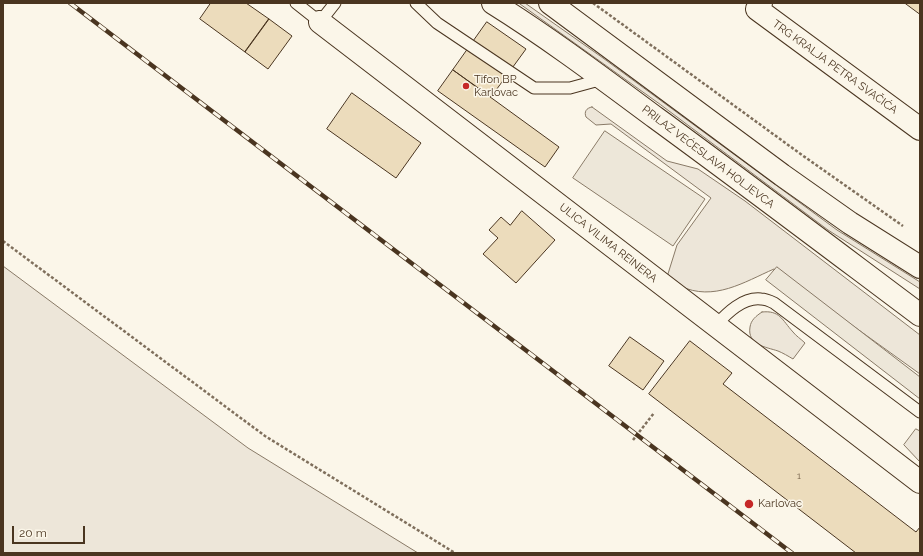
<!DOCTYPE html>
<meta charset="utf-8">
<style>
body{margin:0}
#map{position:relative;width:923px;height:556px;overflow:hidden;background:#fbf6e9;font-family:Raleway,sans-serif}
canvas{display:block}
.frame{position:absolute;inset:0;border:4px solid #4a3520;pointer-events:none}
.scale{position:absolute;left:12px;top:526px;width:73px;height:18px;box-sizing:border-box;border:2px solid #4a3520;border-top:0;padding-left:5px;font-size:12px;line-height:14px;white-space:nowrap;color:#4a3520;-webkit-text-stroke:3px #fbf6e9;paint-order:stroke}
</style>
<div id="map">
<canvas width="923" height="556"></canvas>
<div class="frame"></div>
<div class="scale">20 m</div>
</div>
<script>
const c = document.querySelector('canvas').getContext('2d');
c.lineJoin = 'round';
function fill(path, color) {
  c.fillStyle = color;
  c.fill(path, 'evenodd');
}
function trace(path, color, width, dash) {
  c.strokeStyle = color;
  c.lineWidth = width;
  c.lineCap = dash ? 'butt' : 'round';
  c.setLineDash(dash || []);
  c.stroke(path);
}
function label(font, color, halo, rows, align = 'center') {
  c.font = font + ' Raleway,sans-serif';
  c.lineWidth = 3;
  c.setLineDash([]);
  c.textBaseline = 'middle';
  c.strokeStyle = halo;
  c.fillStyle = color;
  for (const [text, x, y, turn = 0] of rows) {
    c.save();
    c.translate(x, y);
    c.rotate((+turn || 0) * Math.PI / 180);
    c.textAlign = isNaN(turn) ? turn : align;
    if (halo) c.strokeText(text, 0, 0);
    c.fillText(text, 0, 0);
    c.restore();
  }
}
const green = new Path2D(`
 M519 3H525L603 58 837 230 920 282V289L828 230 661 105Z
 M592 107 667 161 698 169 745 201 920 335V374L774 269C744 282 714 302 680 286 676 284 671 280 667 277L677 245 711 198 611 124 596 125 586 117C584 112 586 108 592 107Z
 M3 266 248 448 418 553H3Z
 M762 312C780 310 782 320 793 332 796 336 801 339 805 343L793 359C788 356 783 353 778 351 766 347 747 345 750 327 751 320 756 316 762 312Z
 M916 429 920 431V462L904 445Z`);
const parking = new Path2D(`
 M605 131 705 199 673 246 573 178Z
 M777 267 920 377V399L766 280Z`);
const building = new Path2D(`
 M211 3H246L269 19 245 52 200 19Z
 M905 3H920V14Z
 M269 19 292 36 268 69 245 52Z
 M487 22 526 49 491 97 453 70Z
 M453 70 559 147 545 167 438 91Z
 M352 93 421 143 396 178 327 129Z
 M522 211 555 240 516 283 483 254 498 238 489 230 501 217 510 225Z
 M630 337 664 361 643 390 609 366Z
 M690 341 732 373 723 384 916 532 920 527V553H856L649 394Z`);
const path = new Path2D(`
 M593 3 802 155 903 226
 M3 241 265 436 455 553
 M633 440 654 413`);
const lane = new Path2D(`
 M296 3 320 22 335 3
 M416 3 437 23 534 88H570L603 79
 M716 325C727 313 743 297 761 299 765 299 770 301 774 303L920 412`);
const street = new Path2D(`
 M761 3 757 9 920 129
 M320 22 920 482`);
const highway = new Path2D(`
 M493 3C549 38 602 78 656 118 745 183 832 249 920 315
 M550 3 782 175 850 223 920 267`);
const rail = new Path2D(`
 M70 3 792 553`);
const markers = [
 [466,86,4,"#c62828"],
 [749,504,5,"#c62828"]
];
const numberNames = [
 ["1",799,476]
];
const streetNames = [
 ["TRG KRALJA PETRA SVAČIĆA",835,67,36],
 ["PRILAZ VEĆESLAVA HOLJEVCA",708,157,37],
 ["ULICA VILIMA REINERA",608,243,38]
];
const poiNames = [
 ["Tifon BP",474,80],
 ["Karlovac",474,93],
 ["Karlovac",758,504]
];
fill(green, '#ede6d9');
trace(green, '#887966', 1);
fill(parking, '#ede7d9');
trace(parking, '#887966', 1);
fill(building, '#ecdcbc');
trace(building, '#4a3520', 1);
trace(lane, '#4a3520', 13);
trace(street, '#4a3520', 24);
trace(highway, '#4a3520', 24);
trace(path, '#7f6f5c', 2.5, [3, 2]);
trace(lane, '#fbf6e9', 11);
trace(street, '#fbf6e9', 22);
trace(highway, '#fbf6e9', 22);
trace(rail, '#4a3520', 4.5);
trace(rail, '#fbf6e9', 3, [9]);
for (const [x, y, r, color] of markers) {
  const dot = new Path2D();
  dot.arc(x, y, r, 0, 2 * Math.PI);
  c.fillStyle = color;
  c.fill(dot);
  trace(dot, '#fbf6e9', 1.5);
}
label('9px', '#725f47', null, numberNames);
label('11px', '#4a3520', '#fbf6e9', streetNames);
label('11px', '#4a3520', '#fbf6e9', poiNames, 'left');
</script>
